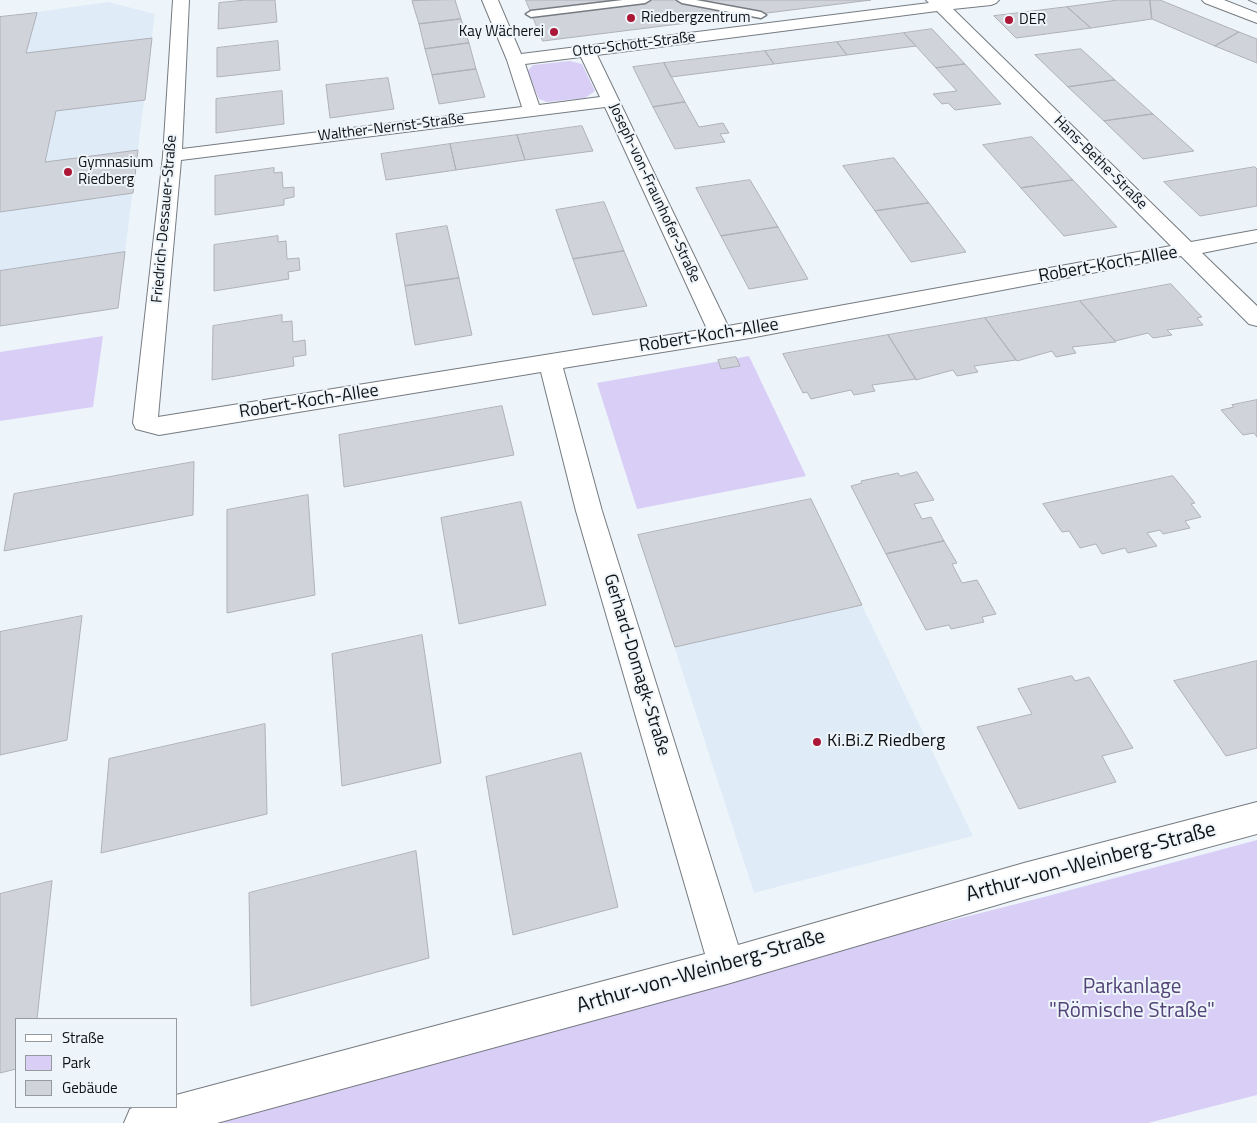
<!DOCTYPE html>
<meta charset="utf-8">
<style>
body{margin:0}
#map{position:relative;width:1257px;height:1123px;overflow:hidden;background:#eef5fa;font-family:"Titillium Web",sans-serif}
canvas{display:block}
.legend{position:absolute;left:15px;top:1018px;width:162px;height:90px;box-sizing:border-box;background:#eef5fa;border:1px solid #959a9e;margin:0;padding:6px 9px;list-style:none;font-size:15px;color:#0f1113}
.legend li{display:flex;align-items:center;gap:10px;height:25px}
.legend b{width:25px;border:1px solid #959a9e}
</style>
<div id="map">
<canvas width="1257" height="1123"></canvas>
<ul class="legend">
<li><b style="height:6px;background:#fff"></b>Straße</li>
<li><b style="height:14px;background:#d9cff6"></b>Park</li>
<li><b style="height:14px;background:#d1d3da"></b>Gebäude</li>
</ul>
</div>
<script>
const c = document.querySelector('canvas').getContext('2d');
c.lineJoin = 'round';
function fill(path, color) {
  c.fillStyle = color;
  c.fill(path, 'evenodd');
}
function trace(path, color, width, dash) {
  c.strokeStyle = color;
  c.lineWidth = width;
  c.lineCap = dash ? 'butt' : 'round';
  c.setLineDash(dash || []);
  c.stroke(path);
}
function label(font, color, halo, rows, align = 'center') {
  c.font = font + ' "Titillium Web",sans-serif';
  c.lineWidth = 4;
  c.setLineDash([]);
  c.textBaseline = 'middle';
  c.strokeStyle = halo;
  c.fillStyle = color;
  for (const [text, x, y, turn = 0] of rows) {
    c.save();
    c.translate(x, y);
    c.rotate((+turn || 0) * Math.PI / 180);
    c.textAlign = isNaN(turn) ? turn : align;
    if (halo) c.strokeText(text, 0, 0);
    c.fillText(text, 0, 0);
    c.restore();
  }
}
const built = new Path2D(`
 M108 2 155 14 118 308 0 326V17Z
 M811 499 973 836 754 893 638 535Z`);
const green = new Path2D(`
 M570 61 582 64 595 91 585 98 547 102 539 99 527 71 533 65Z
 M103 336 93 407 0 421V352Z
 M749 356 806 476 637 509 597 383Z
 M1257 840V1095L1148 1123H203L778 964 1044 897Z`);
const building = new Path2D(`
 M246 0H275L277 22 218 29 219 3Z
 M455 0 461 19 419 24 412 1Z
 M526 0H871L543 41Z
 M1118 0H1150L1152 19 1091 28 1067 7Z
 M1150 0H1160L1239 32 1215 46 1152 19Z
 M1067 7 1091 28 1016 38 994 16Z
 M37 13 26 53 152 38 145 100 56 111 45 162 138 150 133 193 0 212V17Z
 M461 19 469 43 425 49 419 24Z
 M932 29 965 64 936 68 904 33Z
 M1239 32 1257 39V63L1215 46Z
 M904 33 916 46 847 55 837 42Z
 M278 41 280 70 217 77V48Z
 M837 42 847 55 774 64 765 51Z
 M469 43 476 69 432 75 425 49Z
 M1081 49 1115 80 1068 87 1035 55Z
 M765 51 774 64 671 77 664 63Z
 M664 63 685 102 653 107 633 67Z
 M965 64 1001 104 955 110 948 103 942 104 933 94 957 91 936 68Z
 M476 69 485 97 439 104 432 75Z
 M388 78 394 109 330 118 326 85Z
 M1115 80 1153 114 1104 121 1068 87Z
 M282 91 284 124 216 133V99Z
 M685 102 699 127 723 123 729 133 720 134 725 142 675 149 653 107Z
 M1153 114 1194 151 1143 159 1104 121Z
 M582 126 593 151 525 160 517 135Z
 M517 135 525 160 456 170 450 144Z
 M1032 137 1073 180 1021 188 983 145Z
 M450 144 456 170 386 180 381 154Z
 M894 158 929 203 875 211 843 166Z
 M1255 167 1257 169V206L1200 216 1164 182Z
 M274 168V173L282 172 283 188 294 187V197L284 199V205L215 215V176Z
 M750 180 778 227 721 236 696 188Z
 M1073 180 1117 227 1064 236 1021 188Z
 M604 202 624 251 573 259 556 210Z
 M929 203 966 252 911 262 875 211Z
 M447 226 459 278 405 286 396 234Z
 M778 227 808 279 749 289 721 236Z
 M278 236V242L286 241 287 259 299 258 300 270 288 272 289 279 214 291V245Z
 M624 251 647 306 593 315 573 259Z
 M125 252 118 308 0 326V271Z
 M459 278 472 335 415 345 405 286Z
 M1171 284 1202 317 1197 318 1203 325 1167 330 1172 335 1153 338 1148 333 1115 341 1080 301Z
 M1080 301 1116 342 1072 347 1076 353 1056 357 1052 351 1017 361 985 318Z
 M282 315V322L292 321 293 342 305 340 306 355 293 357 294 366 212 380 213 326Z
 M985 318 1016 360 974 366 978 372 957 376 953 370 916 380 888 335Z
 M888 335 916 379 872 385 875 391 854 395 851 390 811 399 807 392 803 393 783 354Z
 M736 357 740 366 721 369 718 360Z
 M1257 400V437L1254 433 1243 435 1221 410 1234 407 1232 405Z
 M502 406 514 455 344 487 339 435Z
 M194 462 193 515 4 551 14 494Z
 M917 472 934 500 914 504 922 519 931 517 944 541 886 554 851 486 862 483 861 481 898 473 900 476Z
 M1173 476 1195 503 1191 504 1201 517 1185 521 1190 528 1163 534 1160 530 1147 533 1157 546 1128 553 1125 548 1102 554 1096 544 1080 548 1069 531 1062 532 1043 504Z
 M308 495 315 595 227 613V510Z
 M811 499 862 605 675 647 638 535Z
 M521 502 546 605 459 624 441 518Z
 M944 541 957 563 952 564 962 583 977 580 996 614 982 617 984 622 951 629 949 625 926 630 886 554Z
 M82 616 67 740 0 755V632Z
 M422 635 441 763 342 786 332 654Z
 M1257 661V748L1226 756 1174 681Z
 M1072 676 1075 681 1089 677 1133 748 1102 756 1116 782 1019 809 977 727 1032 714 1018 689Z
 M265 724 267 814 101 853 109 759Z
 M581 753 618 907 513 935 486 777Z
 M416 851 429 958 251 1006 249 893Z
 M52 881 37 1019H16V1069L0 1073V894Z`);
const lane = new Path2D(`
 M623 0H650L645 3 531 17 526 14 531 11Z
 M677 0H696L761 12 766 15 761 18 682 3Z`);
const street = new Path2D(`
 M173 0H189L182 149 522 107 507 60 482 0H498L521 54 929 3 926 0H999L996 3 991 5 953 9 1191 242 1257 230V242L1202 253 1257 306V326L1249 324 1181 256 750 338 563 368 602 511 738 945 1024 863 1257 802V834L1024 897 727 984 217 1123H124L130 1109 135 1107H176V1095L705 954 576 511 541 372 159 435 136 429 133 423 163 156ZM937 11 1171 246 728 326 597 55ZM581 57 600 97 539 105 525 64ZM605 107 707 329 158 417 181 160Z
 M1202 0H1224L1257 13V23L1205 3Z`);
const tram = new Path2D(`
 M1248 0 1257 4`);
const markers = [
 [631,18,5,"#ac1738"],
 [1009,20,5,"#ac1738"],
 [554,32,5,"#ac1738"],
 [68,172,5,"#ac1738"],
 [817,742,5,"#ac1738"]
];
const farPoinames = [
 ["Riedbergzentrum",641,18],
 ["DER",1019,20],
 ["Kay Wächerei",544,32,"right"],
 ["Gymnasium",78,163],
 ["Riedberg",78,180]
];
const farStreetnames = [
 ["Otto-Schott-Straße",634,45,-7],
 ["Walther-Nernst-Straße",391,128,-7],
 ["Hans-Bethe-Straße",1100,163,45],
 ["Joseph-von-Fraunhofer-Straße",654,193,65],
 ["Friedrich-Dessauer-Straße",165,219,-85]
];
const streetNames = [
 ["Robert-Koch-Allee",1108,265,-10],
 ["Robert-Koch-Allee",709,336,-9],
 ["Robert-Koch-Allee",309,402,-9],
 ["Gerhard-Domagk-Straße",636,665,73]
];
const poiNames = [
 ["Ki.Bi.Z Riedberg",827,742]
];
const nearStreetnames = [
 ["Arthur-von-Weinberg-Straße",1091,863,-15],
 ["Arthur-von-Weinberg-Straße",701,972,-16]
];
const nearParknames = [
 ["Parkanlage",1132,988],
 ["\"Römische Straße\"",1132,1012]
];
fill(built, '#dfecf7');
fill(green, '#d9cff6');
fill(building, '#d1d3da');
trace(building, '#afb1b8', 1);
trace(lane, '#757b80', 3);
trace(street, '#757b80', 2);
fill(lane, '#fff');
fill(street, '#fff');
trace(tram, '#73777a', 1);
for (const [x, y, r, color] of markers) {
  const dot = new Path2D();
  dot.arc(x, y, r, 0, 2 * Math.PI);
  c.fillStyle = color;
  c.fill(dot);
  trace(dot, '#eef5fa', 2);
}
label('15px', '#0f1113', '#eef5fa', farPoinames, 'left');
label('15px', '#0f1113', '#eef5fa', farStreetnames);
label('18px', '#0f1113', '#eef5fa', streetNames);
label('18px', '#0f1113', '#eef5fa', poiNames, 'left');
label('21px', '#0f1113', '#eef5fa', nearStreetnames);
label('21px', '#534378', '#eef5fa', nearParknames);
</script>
